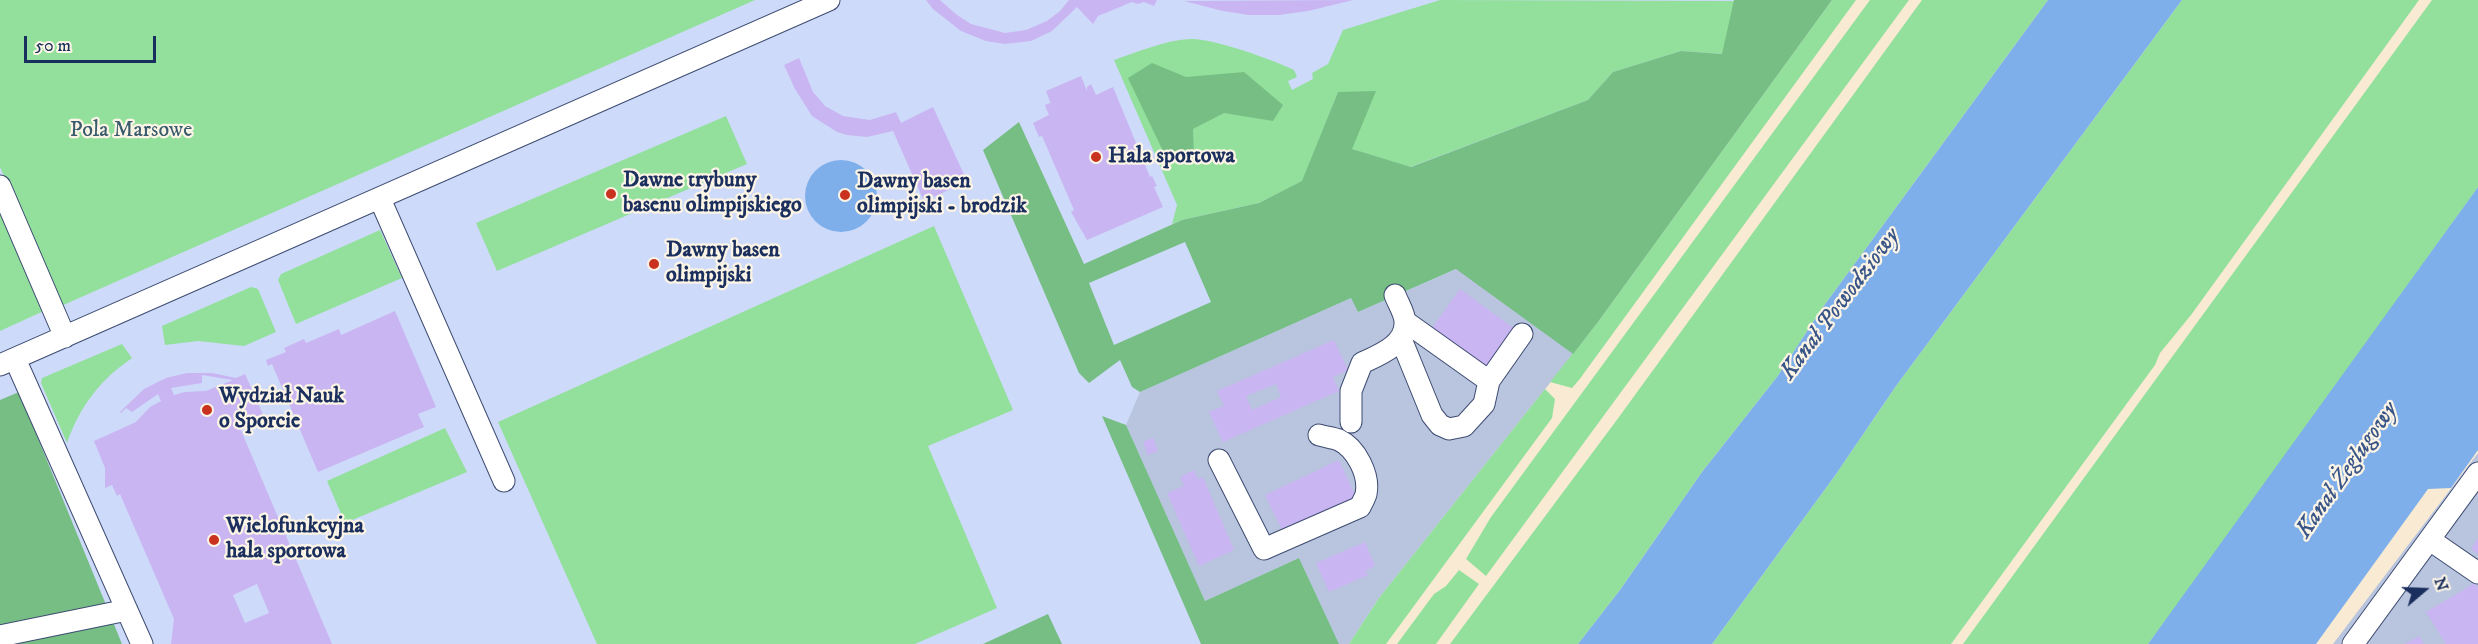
<!DOCTYPE html>
<meta charset="utf-8">
<style>
body{margin:0}
#map{position:relative;width:2478px;height:644px;overflow:hidden;background:#f8ead3;font-family:"IM FELL DW Pica",serif}
canvas{display:block}
.north{position:absolute;left:2394px;top:560px;width:60px;height:60px;-webkit-text-stroke:4px #fcf5e5;paint-order:stroke;rotate:71deg;font-size:16px;font-weight:700;line-height:24px;text-align:center;color:#1b2f5e}
.north::after{content:'';display:block;margin:auto;width:21px;height:27px;background:#1b2f5e;clip-path:polygon(50% 0,100% 100%,50% 72%,0 100%)}
.scale{position:absolute;left:24px;top:36px;width:132px;height:27px;box-sizing:border-box;border:3px solid #1b2f5e;border-top:0;padding-left:8px;font-size:18px;line-height:21px;white-space:nowrap;color:#1b2f5e;-webkit-text-stroke:4px #fcf5e5;paint-order:stroke}
</style>
<div id="map">
<canvas width="2478" height="644"></canvas>
<div class="north">N</div>
<div class="scale">50 m</div>
</div>
<script>
const c = document.querySelector('canvas').getContext('2d');
c.lineJoin = 'round';
function fill(path, color) {
  c.fillStyle = color;
  c.fill(path, 'evenodd');
}
function trace(path, color, width, dash) {
  c.strokeStyle = color;
  c.lineWidth = width;
  c.lineCap = dash ? 'butt' : 'round';
  c.setLineDash(dash || []);
  c.stroke(path);
}
function label(font, color, halo, rows, align = 'center') {
  c.font = font + ' "IM FELL DW Pica",serif';
  c.lineWidth = 4.5;
  c.setLineDash([]);
  c.textBaseline = 'middle';
  c.strokeStyle = halo;
  c.fillStyle = color;
  for (const [text, x, y, turn = 0] of rows) {
    c.save();
    c.translate(x, y);
    c.rotate((+turn || 0) * Math.PI / 180);
    c.textAlign = isNaN(turn) ? turn : align;
    if (halo) c.strokeText(text, 0, 0);
    c.fillText(text, 0, 0);
    c.restore();
  }
}
const built = new Path2D(`
 M0 0H1832L1598 322 1379 598 1349 644H11L0 626Z`);
const industrial = new Path2D(`
 M1457 269 1573 354 1379 598 1349 644H1339L1299 558 1205 601 1126 425 1140 392 1351 298 1358 312Z
 M2478 453V644H2333Z`);
const green = new Path2D(`
 M0 0H755L61 306 0 167Z
 M1440 0 1735 1 1723 54 1681 51 1613 72 1588 100 1410 167 1351 149 1338 92 1303 181 1259 203 1182 220 1172 224 1177 205 1114 60C1138 52 1165 40 1191 39 1212 38 1274 60 1294 70L1297 77 1288 81 1292 90 1313 79 1312 73 1328 64 1343 30Z
 M1832 0H1856L1579 380 1572 388 1550 382 1598 322Z
 M1870 0H1909L1486 576 1466 559 1491 517Z
 M1922 0H2048L1823 307 1777 377 1702 472 1620 590 1578 644H1450L1619 417Z
 M2182 0H2419L2191 315 2160 353 2155 365 1951 644H1712L1834 477 1896 386Z
 M2432 0H2478V187L2233 530 2148 644H1963Z
 M726 116 747 164 497 271 476 223Z
 M0 204 46 310 0 331Z
 M934 226 1013 410 928 446 997 608 915 644H597L498 422Z
 M380 230 402 278 296 324 278 280 281 274Z
 M251 287 258 289 276 332 244 346 198 341 165 345 162 326Z
 M122 344 132 358C100 380 80 406 67 443L41 383 42 378Z
 M1545 389 1555 399 1552 418 1386 644H1349L1379 598Z
 M445 428 467 472 345 523 327 481Z
 M1459 570 1479 584 1436 644H1397L1434 594 1446 586Z`);
const forest = new Path2D(`
 M1734 0H1832L1598 322 1573 354 1456 269 1358 312 1351 298 1140 392 1132 387 1120 360 1089 383 1079 373 983 150 1019 122 1084 264 1182 220 1259 203 1302 181 1338 92 1376 91 1352 149 1411 167 1588 100 1613 72 1681 51 1722 54ZM1185 242 1211 302 1114 345 1089 283Z
 M1152 63 1186 77 1244 72 1283 105 1273 121 1224 113 1193 129 1194 159 1163 151 1128 78Z
 M19 392 122 644H13L6 627 0 624V400Z
 M1102 416 1126 425 1205 601 1299 558 1339 644H1201Z
 M1048 614 1062 644H983Z`);
const water = new Path2D(`
 M2048 0H2182L1896 386 1834 477 1712 644H1578L1620 590 1702 472 1777 377 1823 307Z
 M805 196a36 36 0 1 1 72 0a36 36 0 1 1-72 0Z
 M2478 187V450L2451 488 2428 489 2316 644H2148Z`);
const building = new Path2D(`
 M926 0H940L957 15 971 24 1005 33 1026 30 1047 21 1060 11 1069 0H1157L1154 6 1144 2 1138 4 1132 2 1098 16 1093 24 1077 7 1052 31 1031 41 1005 44 986 41 961 31 933 9Z
 M1353 0 1308 11 1279 15H1249L1223 11 1184 1Z
 M799 58 813 92 825 106 843 116 870 120 896 112 901 123 933 107 967 181 934 197 933 195 923 199 893 131 867 137 847 135 837 132 812 116 795 89 784 65Z
 M1081 76 1087 91V87L1091 84 1096 95 1113 87 1150 177 1152 176 1157 186 1154 187 1163 207 1087 240 1071 212 1074 210 1042 136 1039 137 1033 123 1049 115 1045 105 1050 103 1052 107 1046 91Z
 M1460 289 1519 332 1489 374 1430 331Z
 M395 311 436 407 418 414 424 427 318 472 272 364 268 366 266 360 286 352 284 348 304 339 306 343 339 329 341 335Z
 M1334 340 1348 370 1333 377 1339 391 1223 442 1209 412 1224 406 1217 391ZM1276 384 1281 397 1252 410 1246 396Z
 M187 373H212L236 378 245 374 264 417 240 428 332 644H171L174 619 120 494 117 496 112 485 105 488V468L94 441 136 422 150 407 161 401 158 394 132 412 126 408 121 413 120 412 144 389 166 378ZM202 375 233 380 206 391 185 392 174 395 171 388 202 383ZM257 584 269 613 245 623 233 595Z
 M1153 438 1158 451 1148 455 1143 442Z
 M1339 460 1356 497 1283 532 1265 495Z
 M1194 470 1198 479 1203 477 1234 550 1199 566 1167 493 1184 486 1180 477Z
 M2478 538V554L2471 549Z
 M1365 542 1375 566 1365 571 1368 575 1329 592 1316 563Z
 M2475 583 2478 588V644H2446L2426 612Z
 M2419 636 2424 644H2405Z`);
const minor = new Path2D(`
 M0 186 65 337
 M380 199 504 481
 M1406 322 1489 381
 M1401 339 1432 415 1440 425 1449 429 1464 426 1484 404 1489 381 1522 334
 M15 359 142 644
 M0 365 829 0
 M1351 422V391L1362 363C1379 355 1406 345 1405 322 1405 314 1398 303 1395 295
 M1219 460 1264 549 1360 507C1362 503 1365 498 1366 494 1370 475 1356 448 1339 440 1333 438 1326 437 1319 435
 M2430 540 2478 573
 M0 636 127 610
 M2353 644 2478 473`);
const markers = [
 [1096,157,6,"#c8321e"],
 [611,194,6,"#c8321e"],
 [845,195,6,"#c8321e"],
 [654,264,6,"#c8321e"],
 [207,410,6,"#c8321e"],
 [214,540,6,"#c8321e"]
];
const parkNames = [
 ["Pola Marsowe",131,131]
];
const poiNames = [
 ["Hala sportowa",1108,157],
 ["Dawne trybuny",623,181],
 ["basenu olimpijskiego",623,206],
 ["Dawny basen",857,182],
 ["olimpijski - brodzik",857,207],
 ["Dawny basen",666,251],
 ["olimpijski",666,276],
 ["Wydział Nauk",219,397],
 ["o Sporcie",219,422],
 ["Wielofunkcyjna",226,527],
 ["hala sportowa",226,552]
];
const waterNames = [
 ["Kanał Powodziowy",1841,305,-53],
 ["Kanał Żeglugowy",2348,471,-55]
];
fill(built, '#cedafa');
fill(industrial, '#b9c4de');
fill(green, '#93e09d');
fill(forest, '#76be84');
fill(water, '#7fafea');
fill(building, '#c9b5f2');
trace(minor, '#3c4b70', 23);
trace(minor, '#fff', 21);
for (const [x, y, r, color] of markers) {
  const dot = new Path2D();
  dot.arc(x, y, r, 0, 2 * Math.PI);
  c.fillStyle = color;
  c.fill(dot);
  trace(dot, '#fcf5e5', 2);
}
label('22px', '#395b6e', '#fcf5e5', parkNames);
label('bold 22px', '#1b2f5e', '#fcf5e5', poiNames, 'left');
label('italic 24px', '#395588', '#fcf5e5', waterNames);
</script>
